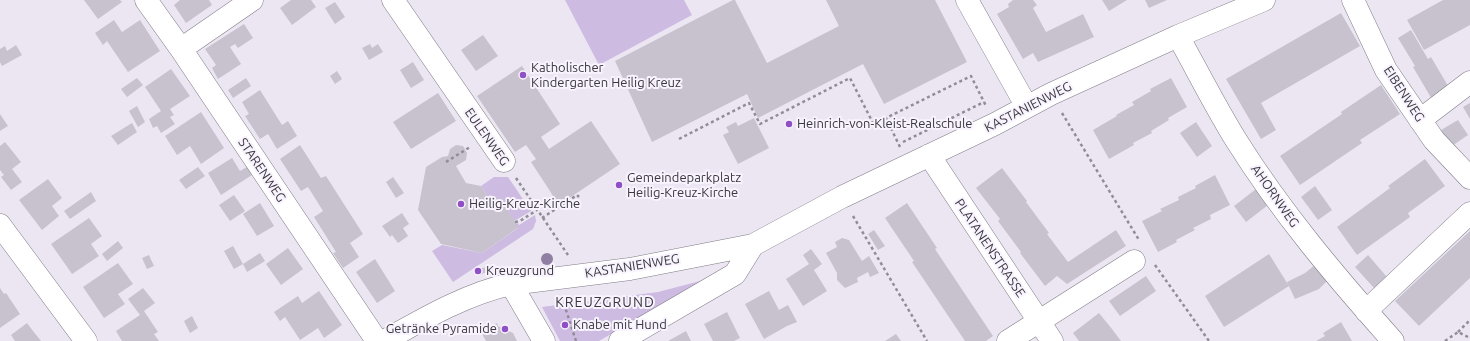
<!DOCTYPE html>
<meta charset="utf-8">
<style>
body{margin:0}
canvas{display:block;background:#ece6f3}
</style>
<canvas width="1470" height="341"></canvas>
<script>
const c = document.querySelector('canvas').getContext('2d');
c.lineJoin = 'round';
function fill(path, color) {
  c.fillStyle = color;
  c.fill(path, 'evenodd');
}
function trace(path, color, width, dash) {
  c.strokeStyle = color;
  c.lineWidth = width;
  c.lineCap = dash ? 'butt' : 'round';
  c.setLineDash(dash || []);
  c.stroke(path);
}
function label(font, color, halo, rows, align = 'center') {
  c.font = font + ' Ubuntu,sans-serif';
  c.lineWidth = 4;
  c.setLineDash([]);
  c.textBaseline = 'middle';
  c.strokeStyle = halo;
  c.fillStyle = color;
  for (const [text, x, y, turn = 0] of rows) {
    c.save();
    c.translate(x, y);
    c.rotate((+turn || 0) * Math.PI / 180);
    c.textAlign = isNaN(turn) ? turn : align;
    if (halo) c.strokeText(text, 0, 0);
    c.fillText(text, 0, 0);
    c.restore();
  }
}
const green = new Path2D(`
 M565 0H684L692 15 599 65Z
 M494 177H508L531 211 516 220H514L499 199 487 196 481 186Z
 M535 215 536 221 533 229 453 282 432 251 442 245 482 253 518 228 516 224 518 223 519 225Z
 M704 280 599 341H560L542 307 658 292Z`);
const building = new Path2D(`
 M84 0H120L122 2 98 19Z
 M180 0H209L212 5 186 23 174 5Z
 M291 0H311L316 7 292 25 280 8Z
 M733 0H735L767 63 839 26 826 0H935L967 62 884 104 863 64 758 118 747 94 652 142 615 61Z
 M1013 0H1033L1037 5 1033 8 1046 32 1083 14 1094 37 1038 62 1033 53 1023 59 997 14 1009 7 1008 4Z
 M1102 0H1127L1109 11Z
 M1145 0H1167L1149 8Z
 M1443 0H1470V25L1424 50 1407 20Z
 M335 2 345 17 335 24 325 8Z
 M1341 13 1360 46 1261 103 1276 130 1261 139 1226 79Z
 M114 20 122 32 140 20 160 51 128 72 107 41 103 45 95 33Z
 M244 24 253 38 238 48 235 44 230 47 241 64 218 79 212 68 216 65 205 49Z
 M1411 30 1428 59 1431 57 1451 91 1433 101 1413 67 1415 66 1398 38Z
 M483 35 498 56 476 71 461 50Z
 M370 44 372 48 378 44 383 52 369 60 362 48Z
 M16 45 22 55 2 66 0 62V49L5 46 7 51Z
 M413 62 424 80 411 88 400 70Z
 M522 66 560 124 541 137 549 149 591 121 620 164 559 205 531 162 536 159 526 145 515 152 477 96Z
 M171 69 190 96 170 109 174 115 170 117 175 124 161 133 157 126 153 128 149 119 161 111 145 87Z
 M337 71 342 79 335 84 330 76Z
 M137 78 143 85 127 97 121 89Z
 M246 78 251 86 233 98 228 90Z
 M1171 78 1187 107 1168 118 1169 120 1151 131 1152 133 1133 143 1134 145 1109 159 1093 130 1117 116 1116 115 1134 105 1132 102 1151 91 1150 89Z
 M1381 85 1400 114 1360 140 1362 143 1300 185 1280 156 1342 114 1341 112Z
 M260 90 282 125 288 121 297 136 277 149 268 134 260 139 245 116 249 114 242 102Z
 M438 93 456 121 411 149 393 122Z
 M1470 103V119L1463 107Z
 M137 106 145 122 138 127 129 111Z
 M201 112 224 148 201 164 190 146 177 155 165 136Z
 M0 114 8 126 0 131Z
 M754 118 769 148 738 164 723 135 729 132 726 127 736 122 738 126Z
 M1458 120 1468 135 1452 146 1441 130Z
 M1196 122 1212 146 1197 157 1180 133Z
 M132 123 137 132 118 145 111 136Z
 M5 142 21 162 12 169 22 182 11 190 1 177 4 175 0 170V146Z
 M300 145 321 178 326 176 363 234 350 243 359 257 343 268 333 253 336 252 314 217 323 211 308 187 301 191 280 159Z
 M456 145 463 146 467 153 466 160 456 166 466 183 481 186 487 196 499 198 519 227 482 253 441 244 418 210 426 167 442 157 448 156 450 149Z
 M232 158 240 171 250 165 255 173 221 195 208 173Z
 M1425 159 1445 186 1408 213 1410 217 1357 255 1337 227 1390 188 1388 186Z
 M198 167 205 176 186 189 179 180Z
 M1002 168 1027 201 1026 202 1049 233 1047 234 1068 262 1116 230 1126 246 1067 284 1057 276 1045 286 1020 253 1021 252 998 221 1000 219 976 188Z
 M1215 175 1230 205 1210 215 1211 219 1193 228 1195 230 1176 240 1177 242 1158 252 1142 221 1162 211 1160 209 1179 200 1178 197 1196 188 1195 186Z
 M393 177 404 193 396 198 386 182Z
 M48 179 62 198 52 206 59 216 42 230 19 200Z
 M1315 186 1332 210 1318 220 1301 197Z
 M1256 189 1268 205 1246 222 1234 206Z
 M91 192 96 201 70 219 64 211Z
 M234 195 245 211 230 221 219 205Z
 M260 203 274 226 257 236 243 214Z
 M907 203 937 248 935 249 993 336 986 341H965L912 262 914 261 885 218Z
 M402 213 409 224 403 228 408 236 398 243 392 235 390 237 382 226Z
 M89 218 102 236 91 244 99 256 72 274 51 244Z
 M874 230 885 246 878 250 868 234Z
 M1470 231V278L1419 326 1395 301Z
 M842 238 849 240 862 261 869 256 879 273 870 277 868 272 857 278 858 282 845 288 837 280V273L826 253 837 247 835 242Z
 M118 241 123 248 107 261 102 254Z
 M233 246 243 264 234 269 224 251Z
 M288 248 303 269 281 285 266 264Z
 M811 249 822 264 814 270 827 291 803 306 786 279 809 264 803 255Z
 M260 253 265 261 247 272 243 264Z
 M1269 254 1289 286 1224 327 1205 296Z
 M149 255 154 266 147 269 142 258Z
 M1368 255 1387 277 1374 288 1355 267Z
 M375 259 395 291 377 303 356 272Z
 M118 263 133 284 118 294 125 304 104 318 83 287Z
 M1315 265 1327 281 1319 289 1295 299 1287 282 1305 273Z
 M489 266 490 271 479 275 477 270Z
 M1146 276 1156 291 1120 316 1109 301Z
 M0 288 4 294 6 293 20 314 0 328Z
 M143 288 155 303 144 311 158 332 154 334 159 341H122L116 331 140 315 128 299Z
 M319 291 342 325 324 338 318 328 300 340 285 317 280 321 274 312 298 296 302 303Z
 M769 291 779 310 788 305 797 322 787 326 764 339 745 304Z
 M727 312 740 338 734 341H713L704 324Z
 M1099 313 1112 329 1121 341H1079L1073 333Z
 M192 316 198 328 190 333 184 321Z
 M1341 322 1352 341H1316L1325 336 1323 333Z
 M27 323 33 331 41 341H15L11 335Z
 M497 323 498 326 513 333 517 341H486L481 332Z
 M686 331 691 341H668Z
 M896 334 901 341H885Z`);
const path = new Path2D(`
 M1062 113 1139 240
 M679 139 749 103 760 124 850 78 874 125 886 118
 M903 142 984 102
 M900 147 886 118 971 76 986 106
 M446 162 470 147
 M516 178 568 255
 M853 216 927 341
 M542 218 577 195 579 197
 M515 222 520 221 537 210
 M1155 265 1209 341
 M1458 332 1470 320
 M576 341 564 304 585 299 584 296
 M1445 341 1458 332 1470 338`);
const minor = new Path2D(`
 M146 0 181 49 377 341
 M393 0 504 161
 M967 0 1027 107
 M1353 0 1386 70 1434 140 1470 178
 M1178 36C1197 70 1215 106 1236 140 1281 212 1336 277 1393 341
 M181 49 252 0
 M1420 120 1470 82
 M929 155 1052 341
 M0 225 86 341
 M511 284 544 341
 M1366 311 1470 213
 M384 341C425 318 466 294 511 284L630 269 753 245 842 197 995 124 1051 94 1178 36 1264 0
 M620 341 735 274 753 245
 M1008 341 1134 261`);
const trees = [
 [547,259]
];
const markers = [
 [523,75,4,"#8f4fc5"],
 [789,124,4,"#8f4fc5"],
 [619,185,4,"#8f4fc5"],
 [461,204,4,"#8f4fc5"],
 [478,271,4,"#8f4fc5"],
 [565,325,4,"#8f4fc5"],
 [505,329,4,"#8f4fc5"]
];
const poiNames = [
 ["Katholischer",531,68],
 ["Kindergarten Heilig Kreuz",531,83],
 ["Heinrich-von-Kleist-Realschule",797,124],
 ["Gemeindeparkplatz",627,178],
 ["Heilig-Kreuz-Kirche",627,193],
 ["Heilig-Kreuz-Kirche",469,204],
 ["Kreuzgrund",486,271],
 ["Knabe mit Hund",573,325],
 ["Getränke Pyramide",497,329,"right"]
];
const streetNames = [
 ["EIBENWEG",1404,94,57],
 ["KASTANIENWEG",1028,107,-27],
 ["EULENWEG",487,137,55],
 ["STARENWEG",262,170,56],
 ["AHORNWEG",1275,196,55],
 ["PLATANENSTRASSE",990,248,56],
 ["KASTANIENWEG",632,266,-9]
];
const neighbourhoodNames = [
 ["KREUZGRUND",605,302]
];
fill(green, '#cdbbe2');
fill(building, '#c8c2cf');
trace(minor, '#817c87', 23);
trace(path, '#918d96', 2.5, [3, 3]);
trace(minor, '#fff', 22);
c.fillStyle = '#917ea3';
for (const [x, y] of trees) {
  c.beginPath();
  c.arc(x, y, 6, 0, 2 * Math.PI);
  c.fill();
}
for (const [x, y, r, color] of markers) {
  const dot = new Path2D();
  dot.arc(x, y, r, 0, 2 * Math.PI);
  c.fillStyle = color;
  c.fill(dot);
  trace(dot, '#f8f3fe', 1.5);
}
label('13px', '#3a383d', '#f8f3fe', poiNames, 'left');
label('13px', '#3a383d', '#f8f3fe', streetNames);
c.letterSpacing = '1px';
label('14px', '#3a383d', '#f8f3fe', neighbourhoodNames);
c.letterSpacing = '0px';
</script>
